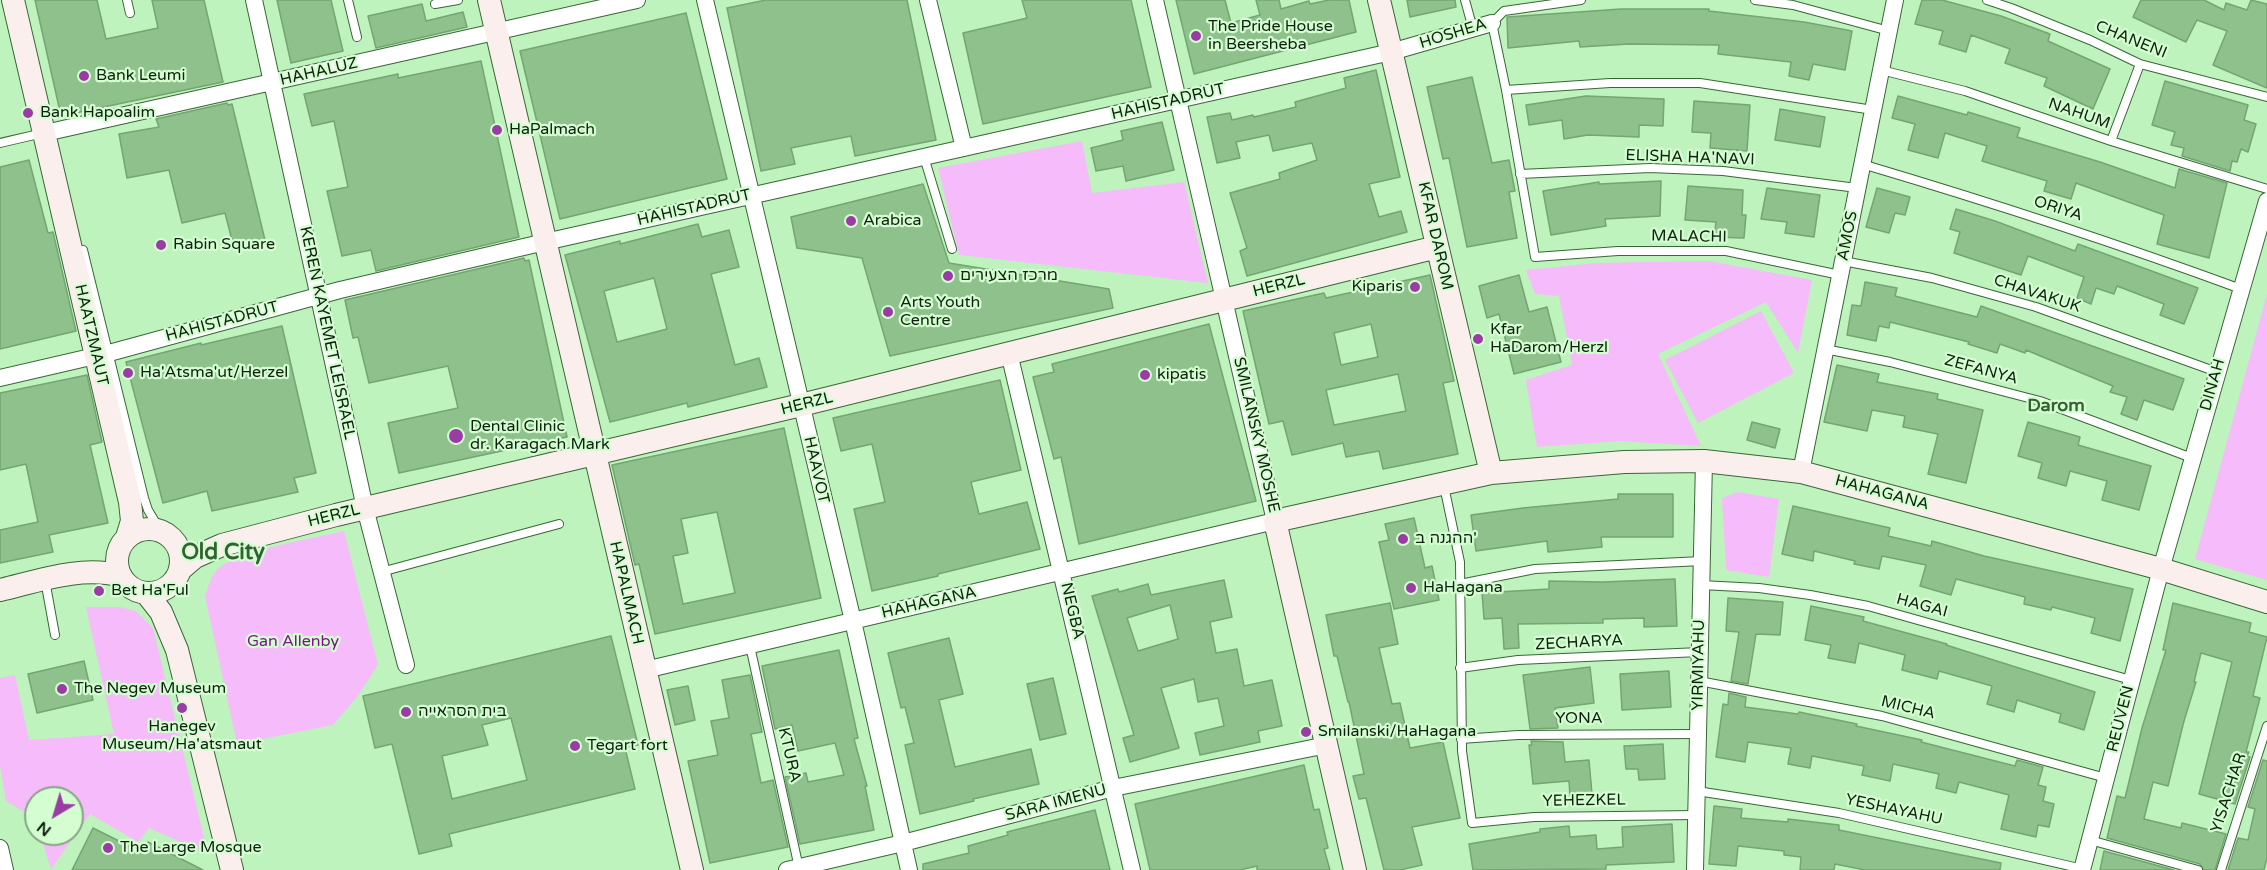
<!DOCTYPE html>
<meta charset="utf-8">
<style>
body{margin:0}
#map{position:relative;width:2267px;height:870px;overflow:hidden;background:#bff3bd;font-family:"Varela Round",sans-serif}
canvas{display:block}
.north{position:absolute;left:24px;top:786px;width:60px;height:60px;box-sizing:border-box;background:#d4fed2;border:2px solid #85a683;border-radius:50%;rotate:218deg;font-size:16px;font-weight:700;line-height:24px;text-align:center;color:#0e210d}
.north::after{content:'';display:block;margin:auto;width:21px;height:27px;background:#9b3ca5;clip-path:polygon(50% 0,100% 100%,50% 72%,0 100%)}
</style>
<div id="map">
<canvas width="2267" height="870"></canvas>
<div class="north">N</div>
</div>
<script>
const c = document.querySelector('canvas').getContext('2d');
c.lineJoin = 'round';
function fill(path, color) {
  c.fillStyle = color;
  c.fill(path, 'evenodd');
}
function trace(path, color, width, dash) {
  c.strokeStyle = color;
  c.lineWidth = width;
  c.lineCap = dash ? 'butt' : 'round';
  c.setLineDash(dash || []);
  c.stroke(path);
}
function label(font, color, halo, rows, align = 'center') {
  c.font = font + ' "Varela Round",Heebo,sans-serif';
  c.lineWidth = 4.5;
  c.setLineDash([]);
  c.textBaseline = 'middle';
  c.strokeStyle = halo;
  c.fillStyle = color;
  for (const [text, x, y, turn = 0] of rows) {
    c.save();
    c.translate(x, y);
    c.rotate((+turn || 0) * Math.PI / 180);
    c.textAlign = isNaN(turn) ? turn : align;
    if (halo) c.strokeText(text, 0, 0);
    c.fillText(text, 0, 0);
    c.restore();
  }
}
const green = new Path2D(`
 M1082 141 1092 193 1184 182 1208 283 959 255 938 168Z
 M1709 261 1812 280 1798 353 1766 302 1658 354 1701 446 1620 441 1537 447 1526 380 1572 365 1559 296 1535 294 1526 270 1596 263Z
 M2267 294V580L2195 559Z
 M1761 311 1794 373 1698 423 1665 360Z
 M1738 492 1779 499 1769 577 1726 570 1722 498Z
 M344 531 378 665 357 697 333 725 237 744 205 596C208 588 210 578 216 571 234 551 315 538 344 531Z
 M86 607H120L136 611 153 628 208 854 149 828 138 842 90 814 51 869 40 834H72V798H36V819L6 801 0 766V678L15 675 29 740 114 734Z`);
const building = new Path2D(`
 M35 0H97L106 39 158 28 152 0H204L223 82 61 116Z
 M277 0H331L343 51 291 63Z
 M766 0H907L936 140 855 156 851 136 791 148 795 164 761 171 727 8Z
 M1022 0H1131L1151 87 983 124 963 33 1027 18Z
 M1176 0H1225L1231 23 1260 15 1256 0H1279L1281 9 1309 1 1310 4 1329 0H1349L1356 32 1194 74Z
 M1407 0H1455L1456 7 1410 17Z
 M1922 0H1942L2001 16 2050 34 2048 41 2110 69 2093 109 2044 86 2047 78 2005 63 2010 49 1971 35 1966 52 1939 44 1943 31 1915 24Z
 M2141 0H2204L2224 10 2226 3 2247 10 2251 0 2267 4V88L2213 65 2227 31 2197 20 2186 42 2133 17Z
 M422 4 426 21 463 12 467 27 376 48 368 16Z
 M1621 9H1709V11L1804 22 1852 31 1845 70 1813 64 1809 80 1789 76 1791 62 1718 54 1719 45 1629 44 1580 47 1579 41 1508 48 1507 17Z
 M686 13 727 179 560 219 520 51Z
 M481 61 519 237 376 271 371 250 342 256 327 191 348 187 334 121 312 126 304 94 398 74V78Z
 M1376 70 1400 177 1369 184 1379 217 1401 211 1407 232 1247 276 1240 251 1247 248 1230 193 1280 179 1279 173 1317 160 1312 143 1273 151 1269 135 1236 142 1240 158 1217 163 1207 117 1230 113 1232 120 1253 115 1254 117 1296 107 1295 102 1346 88 1344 78Z
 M1472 77 1492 163 1509 160 1515 191 1509 192 1517 238 1467 247 1449 158 1443 159 1427 87Z
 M2165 81 2248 105 2244 120 2256 124 2248 152 2241 149 2237 162 2232 161 2230 171 2182 156 2184 148 2171 145 2175 132 2152 125Z
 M1586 96 1664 99 1663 126 1639 125V137L1588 135 1564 139 1562 120 1529 125 1526 105Z
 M1898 96 1967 115 1968 112 2020 128 2017 137 2100 162 2175 188 2179 169 2227 183 2209 258 2157 244 2164 215 2076 183 2071 199 2044 191 2047 181 1982 161 1987 146 1945 133 1938 158 1908 150 1915 124 1892 118Z
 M1694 101 1750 105 1747 151 1710 148 1711 133 1692 132Z
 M227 103 228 105 232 104 265 240 234 248 225 213 182 223 169 170 127 178 119 134 159 127 156 119Z
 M1780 109 1825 117 1820 147 1775 140Z
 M1162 122 1174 170 1126 181 1123 166 1096 171 1091 148 1123 140 1121 131Z
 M29 160 48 233 53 232 76 331 0 349V167Z
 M1661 181 1660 216 1605 219 1606 226 1551 235 1543 191 1599 182V184Z
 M923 184 949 263 1109 289 1113 308 890 356 862 258 797 248 791 217Z
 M1688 186 1743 190 1742 215H1746L1744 238 1714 237 1716 222 1685 220Z
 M1767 188 1820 195 1814 237 1785 233 1787 222 1761 219Z
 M1877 188 1910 197 1905 215 1895 213 1889 233 1866 227Z
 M1956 209 1995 221 2075 251 2078 244 2198 288 2184 324 2160 315 2164 304 2117 286 2114 294 2096 288 2091 304 2077 298 2084 277 2028 256 2021 275 1954 253 1960 232 1950 229Z
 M698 224 702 237 729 230 739 267 711 274 735 365 759 358 767 387 688 407 687 403 610 422 565 255 620 241V244ZM654 278 667 329 617 342 604 291Z
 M524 258 525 261 529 260 567 437 399 473 388 423 458 408 448 366 369 383 358 337 353 338 345 300Z
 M1430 275 1454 381 1443 383 1458 454 1383 469 1379 451 1346 457 1343 443 1292 455 1283 421 1269 424 1243 311 1324 293 1326 298ZM1371 324 1378 357 1341 365 1334 333ZM1398 374 1406 411 1334 425 1326 390Z
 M1519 275 1529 312 1547 307 1561 362 1514 374 1499 314 1487 318 1479 286Z
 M1865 282 1897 288 1895 296 1977 317 1981 306 2184 379 2173 410 2144 400 2137 420 2121 414 2127 397 2110 392 2113 386 2026 350 2025 353 2000 344 1997 353 1968 344 1969 342 1890 322 1889 328 1879 326 1876 341 1847 335 1852 305 1861 306Z
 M1209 324 1256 501 1079 544 1061 457 1054 459 1033 377 1054 372 1052 364Z
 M282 326 316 473 294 478 298 492 212 511 207 491 163 503 126 362 201 343V345Z
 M1837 365 1879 374 1877 382 1938 394 1937 399 1983 410 1966 483 1928 474 1938 434 1903 427 1905 416 1872 410 1867 431 1824 422Z
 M87 375 102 442 90 445 108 523 49 535 53 552 0 563V530L38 522 26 464 0 470V393Z
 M1000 380 1021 470 971 482 979 514 1027 502 1040 549 938 574V576L872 591 854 509 885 502 872 444 841 451 833 418Z
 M1752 422 1780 429 1775 448 1747 440Z
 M2028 422 2080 437 2078 445 2151 466 2139 510 2102 500 2107 481 2070 471 2066 486 2038 478 2042 463 2018 456Z
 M784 428 821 598 655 634 639 564 635 565 612 465ZM717 512 735 593 683 604 673 556 688 553 681 519Z
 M1618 494H1673V537H1601L1602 547 1548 552 1547 541 1476 551 1471 515 1523 508 1618 499Z
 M1793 506 1890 528 1888 536 1931 546 1932 541 1984 556 2133 589 2120 641 2091 633 2095 618 2052 607 2051 610 2024 604 2025 597 1956 579 1951 595 1920 586 1926 565 1882 556 1879 569 1854 564 1855 561 1814 551 1813 561 1782 554Z
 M1414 518 1425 568 1432 566 1439 600 1394 609 1379 542 1389 540 1385 524Z
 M1675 579 1677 626 1644 627V618L1603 619V623L1518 624 1519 648 1504 649 1502 618 1484 619 1482 593 1549 589V581L1603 582Z
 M1224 580 1232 617 1210 622 1216 653 1237 649 1244 686 1272 680 1282 726 1258 731 1260 742 1200 755 1195 733 1224 726 1218 698 1198 702 1194 679 1161 688 1179 748 1130 762 1123 738 1134 735 1092 596 1118 589 1119 592 1148 584 1151 595ZM1170 605 1178 639 1138 651 1127 618Z
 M1728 598 1783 602 1780 635 1756 634 1748 684 1731 681 1739 632 1726 631Z
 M1390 603 1398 644 1379 648 1392 704 1400 703 1410 748 1443 742 1460 818 1412 827 1422 865 1400 870H1384L1366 798 1359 799 1353 776 1364 774 1349 702H1348L1337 656H1334L1326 615Z
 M2173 603 2251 623 2249 632 2267 637 2253 696 2260 698 2246 752H2249L2247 756 2250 757 2235 804 2199 794 2232 662 2201 653 2194 682H2196L2184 721 2168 786 2153 782 2144 819 2181 828 2182 823 2226 834 2215 870H2204L2200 864 2107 838 2117 796 2125 798 2142 728 2166 650H2163Z
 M1811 606 1864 617 1863 621 1947 644 1946 645 2095 692 2084 730 2059 722 2061 714 2017 700 2014 712 1987 704 1992 686 1939 671 1937 679 1902 670 1905 655 1859 643 1855 663 1828 658 1831 645 1805 640Z
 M611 636 638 745 625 748 635 789 449 834 452 846 419 854 392 744 375 748 363 696ZM511 718 527 780 452 799 442 756 488 745 482 725Z
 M949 638 963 694 939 700 955 767 1031 749 1039 784 973 799 974 801 920 814 905 745 914 743 905 707 901 708 888 653Z
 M839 650 858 738 854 739 867 786H865L874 830 800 844 785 777 806 773 808 782 844 775 835 743 798 751 792 725 775 729 762 666Z
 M84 661 93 700 37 713 28 674Z
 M1590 667 1594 703 1555 708 1558 728 1530 729 1523 675Z
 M1669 671 1671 707 1622 710 1620 674Z
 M750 675 762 732 751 734 761 783 773 780 788 847 710 863 688 761 718 755 711 721 729 718 722 680Z
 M1053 678 1066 734 1040 740 1027 684Z
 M688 686 695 720 675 725 667 690Z
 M1729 693 1746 697 1745 707 1798 714 1799 712 1857 724 1856 726 1922 740 1921 742 2015 766 2017 760 2043 767 2038 785 2046 787 2043 801 2054 804 2049 827 2038 825 2036 837 2001 829 2009 795 1959 782 1956 793 1936 788 1939 774 1893 764 1890 781 1862 775 1864 766 1812 756 1810 768 1788 764 1791 748 1748 742 1745 762 1716 757 1723 704 1728 705Z
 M1531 741 1563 742 1565 762 1589 760 1592 794 1570 796 1569 781 1533 784 1529 745H1532Z
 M1663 744 1665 779 1639 780 1638 769H1626L1624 746Z
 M2263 760 2267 761V858L2264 870H2228L2238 838 2248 840 2255 809 2248 807Z
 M1304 765 1314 810 1319 809 1328 848 1324 849 1330 870H1257V866L1240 870H1150L1135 804Z
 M1714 806 1742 809 1741 818 1788 822V819L1839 825V830L2001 863 2000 870H1865L1835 864 1834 870H1800L1801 857 1784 855V851L1738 846 1736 866 1709 864Z
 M1095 810 1110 870H923V864L969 853 968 846 1008 835 1007 832Z
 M1672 824 1674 862 1606 865V869L1473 870 1469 844 1540 832V829L1569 826 1570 837 1596 835 1597 849 1623 847 1622 827Z
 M93 828 143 853 148 842 203 870H72Z
 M2104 851 2174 870H2100Z`);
const lane = new Path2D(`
 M127 0 130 13
 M348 0 357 37
 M1465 0 1473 29
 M1581 0 1504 11 1492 23 1506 90 1535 257 1618 251H1726L1840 275
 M1755 0 1793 5 1889 31
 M1987 0 2011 8 2090 40 2140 64 2267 97
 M435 4 458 0
 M1881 70 1965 91 2111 141 2267 189
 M1506 90 1610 83H1700L1873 110
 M2111 141 2140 64
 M0 143 43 133
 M924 157 952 249
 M1862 164C1990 202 2116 243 2241 289
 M1520 174 1650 168 1723 171 1857 188
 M83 250 144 498 148 510 160 530
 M1843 261 1932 278 2036 307 2217 372
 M1825 349 1890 362 2040 401 2192 458
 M1444 486 1460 562 1462 751 1472 823 1534 817 1696 815
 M381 572 559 524
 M45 580 55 635
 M1460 584 1535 569 1702 561
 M1701 585 1759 588 1810 595 1868 606 2131 680
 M750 646 799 868
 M1460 668 1518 660 1700 652
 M1699 681 1882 716 2106 778
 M1461 739 1518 735 1698 734
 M1697 791 1839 813 2083 869
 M2090 840 2198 870
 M2221 870 2267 726`);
const street = new Path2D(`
 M254 0 365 508 406 665
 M705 0 853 621 909 870
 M928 0 964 148
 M45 133 637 0
 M109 353 340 290 545 242 1391 52 1492 23
 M1009 353 1132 870
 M0 378 95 356
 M1801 472 1895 0
 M645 670 1275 521 1155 0
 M0 848 5 870
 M787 870 903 843 1113 788 1327 745
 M1695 870 1704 461
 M2082 870 2161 569 2267 201`);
const secondary = new Path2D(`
 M13 0 130 502 132 521 127 537
 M489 0 692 870
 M1379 0 1491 473
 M117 561a32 32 0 1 1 64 0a32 32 0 1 1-64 0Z
 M181 569 195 557 222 545 336 515 801 405 1437 247
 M0 590C38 581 82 565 121 576
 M146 593 161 612 177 650 232 870
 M1355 870 1275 521 1491 473 1624 462 1704 461 1801 472 2161 569 2267 602`);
const markers = [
 [1196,36,6,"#9b3ca5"],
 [84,76,6,"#9b3ca5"],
 [28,113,6,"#9b3ca5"],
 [497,130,6,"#9b3ca5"],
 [851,221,6,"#9b3ca5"],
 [161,245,6,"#9b3ca5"],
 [948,276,6,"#9b3ca5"],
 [1415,287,6,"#9b3ca5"],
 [888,312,6,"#9b3ca5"],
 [1478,339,6,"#9b3ca5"],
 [128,373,6,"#9b3ca5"],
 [1145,375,6,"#9b3ca5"],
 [456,436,8,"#9b3ca5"],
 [1403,539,6,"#9b3ca5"],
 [1411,588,6,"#9b3ca5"],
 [99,591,6,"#9b3ca5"],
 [62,689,6,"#9b3ca5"],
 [182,708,6,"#9b3ca5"],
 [406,712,6,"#9b3ca5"],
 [1306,732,6,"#9b3ca5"],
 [575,746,6,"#9b3ca5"],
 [108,848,6,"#9b3ca5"]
];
const poiNames = [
 ["The Pride House",1208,27],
 ["in Beersheba",1208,45],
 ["Bank Leumi",96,76],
 ["Bank Hapoalim",40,113],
 ["HaPalmach",509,130],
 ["Arabica",863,221],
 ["Rabin Square",173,245],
 ["מרכז הצעירים",960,276],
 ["Kiparis",1403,287,"right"],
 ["Arts Youth",900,303],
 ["Centre",900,321],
 ["Kfar",1490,330],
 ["HaDarom/Herzl",1490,348],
 ["Ha'Atsma'ut/Herzel",140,373],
 ["kipatis",1157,375],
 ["Dental Clinic",470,427],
 ["dr. Karagach Mark",470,445],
 ["ההגנה ב'",1415,539],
 ["HaHagana",1423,588],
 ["Bet Ha'Ful",111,591],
 ["The Negev Museum",74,689],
 ["בית הסראייה",418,712],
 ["Hanegev",182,727,"center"],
 ["Museum/Ha'atsmaut",182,745,"center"],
 ["Smilanski/HaHagana",1318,732],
 ["Tegart fort",587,746],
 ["The Large Mosque",120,848]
];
const streetNames = [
 ["HOSHEA",1453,34,-17],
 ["CHANENI",2131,40,22],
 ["HAHALUZ",319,72,-13],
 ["HAHISTADRUT",1168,102,-13],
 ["NAHUM",2079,114,19],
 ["ELISHA HA'NAVI",1690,158,2],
 ["HAHISTADRUT",694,208,-13],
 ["ORIYA",2058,209,18],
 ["KFAR DAROM",1435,236,77],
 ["AMOS",1848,236,-79],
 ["MALACHI",1689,237,1],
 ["HERZL",1279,286,-14],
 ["CHAVAKUK",2037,294,18],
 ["HAHISTADRUT",222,322,-15],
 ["KEREN KAYEMET LEISRAEL",327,333,78],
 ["HAATZMAUT",91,335,77],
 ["ZEFANYA",1981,370,15],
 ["DINAH",2213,385,-74],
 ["HERZL",807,404,-14],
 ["SMILANSKY MOSHE",1256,435,77],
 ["HAAVOT",816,470,77],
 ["HAHAGANA",1882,493,15],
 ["HERZL",334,516,-14],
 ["HAPALMACH",626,593,77],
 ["HAHAGANA",929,603,-13],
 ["HAGAI",1922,606,15],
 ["NEGBA",1072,611,77],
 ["ZECHARYA",1579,643,-3],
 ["YIRMIYAHU",1699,665,-89],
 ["MICHA",1908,708,14],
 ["YONA",1579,719],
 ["REUVEN",2121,719,-76],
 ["KTURA",789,755,77],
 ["YISACHAR",2229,793,-72],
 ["YEHEZKEL",1584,801,-1],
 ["SARA IMENU",1056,803,-15],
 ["YESHAYAHU",1894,810,12]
];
const parkNames = [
 ["Gan Allenby",293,642]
];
const neighbourhoodNames = [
 ["Darom",2056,406]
];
const districtNames = [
 ["Old City",223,553]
];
fill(green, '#f6bbfb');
fill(building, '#8ec18c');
trace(building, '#74a572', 1.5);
trace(lane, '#386737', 10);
trace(street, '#386737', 18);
trace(secondary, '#386737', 24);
trace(lane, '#fff', 8);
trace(street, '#fff', 16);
trace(secondary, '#fbefee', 22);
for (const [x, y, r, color] of markers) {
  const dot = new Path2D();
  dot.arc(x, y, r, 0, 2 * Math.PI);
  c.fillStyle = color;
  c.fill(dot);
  trace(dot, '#d4fed2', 2);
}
label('16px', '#0e210d', '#d4fed2', poiNames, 'left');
label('16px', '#0e210d', '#d4fed2', streetNames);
label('16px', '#7c1786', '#d4fed2', parkNames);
label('bold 18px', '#336232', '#d4fed2', neighbourhoodNames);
label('bold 22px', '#336232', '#d4fed2', districtNames);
</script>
